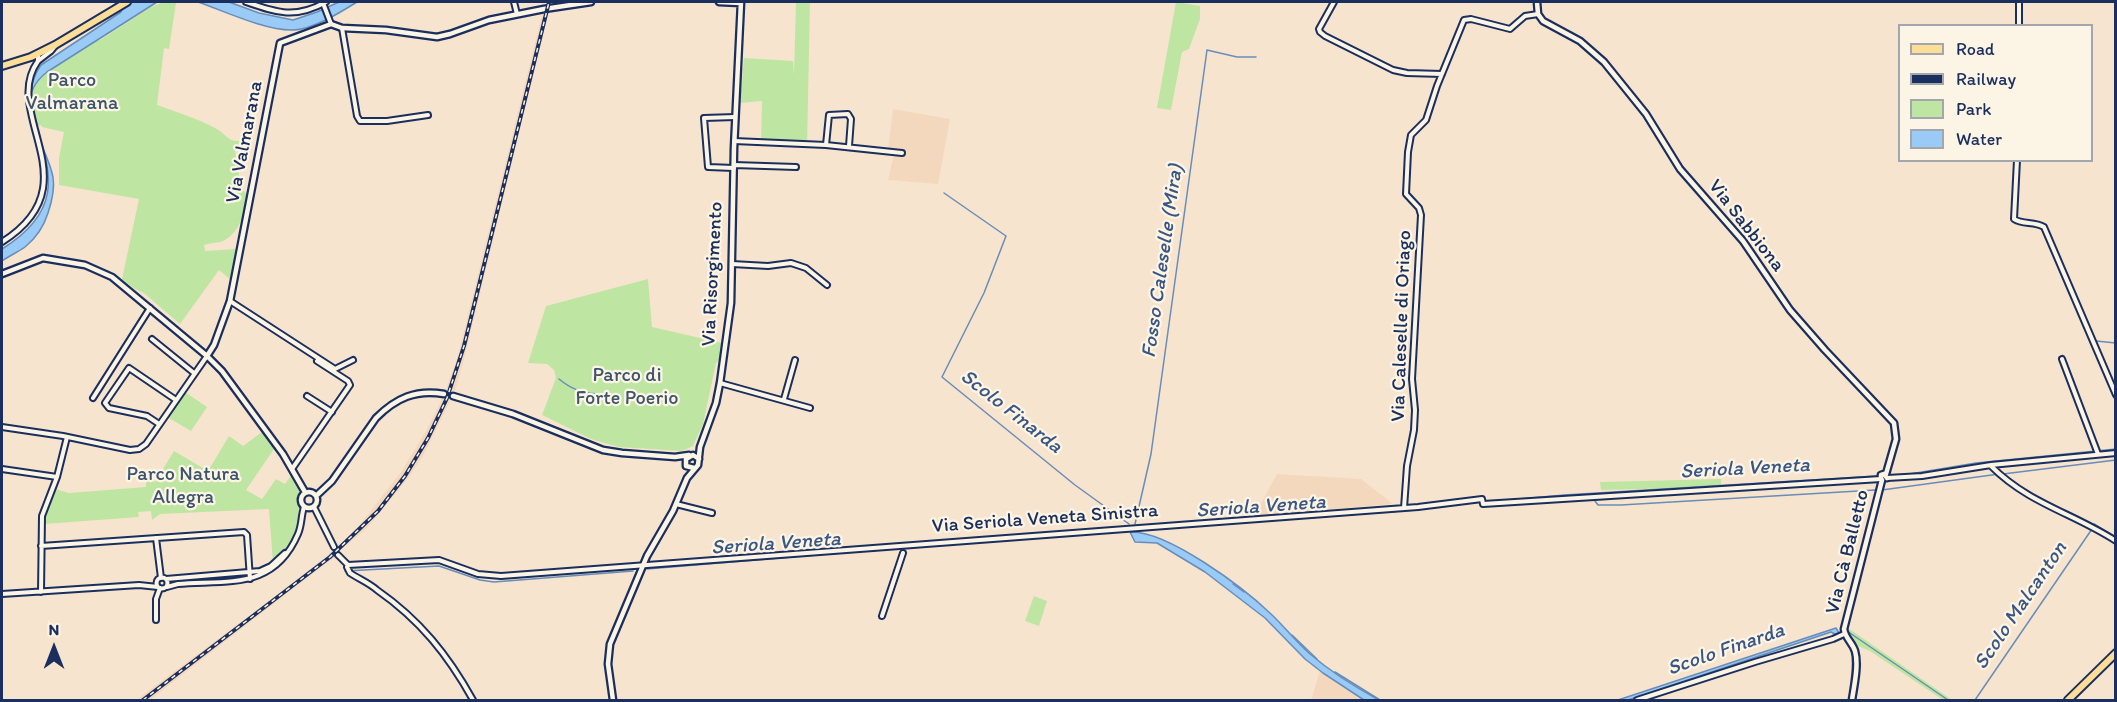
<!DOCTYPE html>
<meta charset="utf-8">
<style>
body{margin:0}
#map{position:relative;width:2117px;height:702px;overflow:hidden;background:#f7e4ce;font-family:Itim,sans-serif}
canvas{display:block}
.frame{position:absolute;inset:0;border:3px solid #1b2f5e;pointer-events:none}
.legend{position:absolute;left:1898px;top:24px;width:195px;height:138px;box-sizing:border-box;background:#fcf5e5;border:2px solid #a2a6af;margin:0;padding:8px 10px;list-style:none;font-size:18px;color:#1b2f5e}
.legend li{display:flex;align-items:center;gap:12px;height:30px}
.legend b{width:30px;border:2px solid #a2a6af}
.north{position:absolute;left:24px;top:618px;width:60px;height:60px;-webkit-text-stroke:4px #fcf5e5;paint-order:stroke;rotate:0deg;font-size:16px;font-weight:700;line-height:24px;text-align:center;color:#1b2f5e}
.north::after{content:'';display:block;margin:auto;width:21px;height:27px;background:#1b2f5e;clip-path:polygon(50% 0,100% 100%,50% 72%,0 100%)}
</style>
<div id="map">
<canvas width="2117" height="702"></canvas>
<div class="frame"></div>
<ul class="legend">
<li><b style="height:8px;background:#fedd96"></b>Road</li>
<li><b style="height:8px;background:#1b2f5e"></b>Railway</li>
<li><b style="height:16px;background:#bee6a2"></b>Park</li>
<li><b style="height:16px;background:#99cbf6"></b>Water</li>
</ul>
<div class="north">N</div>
</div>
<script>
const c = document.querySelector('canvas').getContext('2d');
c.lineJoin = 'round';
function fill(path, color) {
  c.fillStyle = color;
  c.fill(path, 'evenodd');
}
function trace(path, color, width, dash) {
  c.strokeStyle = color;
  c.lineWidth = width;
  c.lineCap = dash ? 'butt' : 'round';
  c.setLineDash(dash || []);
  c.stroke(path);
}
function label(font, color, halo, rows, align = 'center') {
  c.font = font + ' Itim,sans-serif';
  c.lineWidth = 4.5;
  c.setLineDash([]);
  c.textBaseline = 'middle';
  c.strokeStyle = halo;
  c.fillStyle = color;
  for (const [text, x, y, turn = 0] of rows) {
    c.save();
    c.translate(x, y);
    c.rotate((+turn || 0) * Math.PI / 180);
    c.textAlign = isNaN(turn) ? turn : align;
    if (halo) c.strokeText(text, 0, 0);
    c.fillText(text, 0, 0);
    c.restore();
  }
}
const built = new Path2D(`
 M549 10 463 363 455 391 446 389 457 360 543 11Z
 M893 109 950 119 938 184 888 180 894 154 888 150Z
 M443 397 451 399 423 456 409 477 366 529 339 551 340 554 318 569 150 700H136L293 583 333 551 355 531 401 472 426 431Z
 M1277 474 1361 479 1393 504 1254 516Z
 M1320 671 1344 688 1364 700H1311Z`);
const green = new Path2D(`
 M164 2 176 3 169 49 164 48 157 105C176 112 197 118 215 128 225 133 228 142 239 141L241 148 235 150 241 188 248 195C244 212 241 232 223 241 218 243 210 243 204 245L205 251 236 249 230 279 219 270 180 324 144 293 135 289 122 279 139 199 59 185V158L64 132 42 127 41 125 33 127C24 90 33 81 63 62 75 55 86 47 98 39L100 40 151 7Z
 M796 2H810L807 147 761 144 762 101 740 103 744 58 793 61 794 75Z
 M1176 2 1200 6V19L1189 49 1182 52 1171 110 1157 108Z
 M648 279 652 327 722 343 720 359 716 363 703 424 693 446 682 451 619 447 591 439 542 415 556 378 554 370 547 364 528 363 546 306Z
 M185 392 207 407 191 431 167 417Z
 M262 432 274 449 246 490 262 499 276 479 285 484 292 474 300 488 298 527 290 544 273 563 269 509 160 514 152 520 151 511 138 512 139 517 44 524 46 513 55 489 69 493 146 487V478L155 482 174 451 208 471 229 436 243 446Z
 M1721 479V487L1601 490 1600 482Z
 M1034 596 1047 601 1039 626 1025 621Z
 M1848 628 1952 700H1943L1870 651 1856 645 1846 634Z`);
const water = new Path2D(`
 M114 2H121L127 5 133 2H157L47 72C8 102 46 141 53 177 55 189 52 201 48 213 44 226 36 238 25 247 18 252 9 256 2 261V249C104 186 0 120 41 65L121 12 122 8Z
 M198 2H229L259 13 293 20 317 12 339 2H357C341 12 312 30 293 30 266 31 224 11 198 2Z
 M1130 532C1167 530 1244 588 1271 614 1285 627 1296 642 1310 654 1331 672 1355 687 1379 700H1364L1323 673 1305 659 1265 618 1205 572 1157 543 1135 542Z
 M1836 628 1839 633 1837 635 1831 632 1628 700H1618Z`);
const stream = new Path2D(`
 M944 193 1006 236 984 293 942 377 1075 485 1129 524
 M2096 341 2116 343
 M559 379C571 389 582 393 598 394
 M2003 474 2116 460
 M1904 475 1976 463 2116 449
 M1882 490 1999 474
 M1595 501 1598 505H1621L1875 490
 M1485 502 1564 495 1877 476
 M1135 524 1151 454 1207 50 1237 57H1256
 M2094 524 2116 538
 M647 569 901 548 1415 510 1480 502
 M345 571 439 566 480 580 494 582 633 571
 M1233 584 1244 592
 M1847 631 1948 700
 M1292 635 1317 659
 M1335 672 1380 700
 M1975 700 2092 529`);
const minor = new Path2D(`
 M246 2C278 13 295 19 326 2
 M514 2 517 14
 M1334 2 1319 29 1320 32 1325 36 1393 70 1407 73 1442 74
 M2019 2V26
 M323 3 331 24
 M342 28 357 116 360 121H387L428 115
 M38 61 51 51 55 46
 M734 141 826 145 902 153
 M826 145 829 115 848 114 851 119 849 146
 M2017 160 2014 219C2023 225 2034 221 2044 227L2116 395
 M734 165 796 167
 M734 168 708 167 704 118 735 117
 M2 242C94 184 0 114 38 61V54
 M732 264 768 266 791 263 806 268 827 285
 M230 301 335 369 353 360
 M152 339 194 373
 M2062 359 2098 454
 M720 383 810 408
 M307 396 332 412
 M93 398 150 308
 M784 399 795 360
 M159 424 147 416 109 408 105 403 129 368 176 400
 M2 427 63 436 130 450 139 449 146 444 207 356
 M1991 466C2029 504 2073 513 2116 541
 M2 469 57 477
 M292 469 350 385 348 381 317 361
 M1887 478 1922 476 1991 465 2116 453
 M676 504 712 513
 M314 507 334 547
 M1404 508 1407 466 1414 430 1415 410 1412 379 1421 215 1419 208 1406 194 1408 152 1411 135 1426 120 1437 86 1464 20 1471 19 1510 29 1525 16 1538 14
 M156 538 161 578
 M41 546 244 532 247 535 250 579
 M338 555 348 565 347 567 350 573C359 579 369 583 377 590 420 620 448 655 473 700
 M348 565 439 560 478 574 501 576 1418 507 1482 499 1483 504 1881 479
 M156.5 583a5.5 5.5 0 1 1 11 0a5.5 5.5 0 1 1-11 0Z
 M166 579 260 571 271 566 285 553
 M167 587 178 584C229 580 274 590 298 534 302 525 301 516 304 507
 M41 592 42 516 57 477 67 437
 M2 594 139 585 158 587
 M882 616 903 553
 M156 620V599L160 588
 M1637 700 1755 662 1833 639 1844 634`);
const tertiary = new Path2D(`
 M719 2 741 3
 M1537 2 1538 14 1543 21 1580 41 1604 62 1646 114 1680 169 1743 241 1790 310 1825 350 1894 423 1896 439 1886 474
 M2 274 43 258 85 265 112 277 207 356 222 371 283 454 305 492
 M207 356 214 345 230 301 280 43 331 24 342 28 386 30 437 37 450 34 489 20 544 9 591 2
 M453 396 513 414 603 450 622 453 675 457 689 455
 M694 468 686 466V459L693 455 699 459
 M1881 479V475L1884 474 1887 478
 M301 500a8 8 0 1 1 16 0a8 8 0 1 1-16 0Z
 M316 496 332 481 376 418C396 398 416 389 444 394
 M613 700 608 664 610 644 647 556 673 511 687 478 698 465 700 447 716 403 720 383 731 303 734 148 741 2
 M1852 700C1854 686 1859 665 1855 651 1852 642 1845 638 1844 629L1882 480`);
const primary = new Path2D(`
 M2 66 31 57 55 45 127 2
 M2068 700 2116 653`);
const rail = new Path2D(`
 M143 700 330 557 378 511 405 476 428 438 447 398 464 346 549 2`);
const parkNames = [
 ["Parco",72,81],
 ["Valmarana",72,104],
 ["Parco di",627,376],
 ["Forte Poerio",627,399],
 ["Parco Natura",183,475],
 ["Allegra",183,498]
];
const streetNames = [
 ["Via Valmarana",245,142,-79],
 ["Via Sabbiona",1746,226,52],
 ["Via Risorgimento",713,274,-87],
 ["Via Caleselle di Oriago",1402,326,-88],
 ["Via Seriola Veneta Sinistra",1045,519,-4],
 ["Via Cà Balletto",1848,552,-76]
];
const waterNames = [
 ["Fosso Caleselle (Mira)",1163,261,-82],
 ["Scolo Finarda",1011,412,38],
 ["Seriola Veneta",1745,469,-3],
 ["Seriola Veneta",1261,507,-4],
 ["Seriola Veneta",776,544,-4],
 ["Scolo Malcanton",2021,606,-56],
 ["Scolo Finarda",1726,650,-19]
];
fill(built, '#f3d8be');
fill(green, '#bee6a2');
fill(water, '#99cbf6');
trace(water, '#678db9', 1.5);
trace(stream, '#678db9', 1.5);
trace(minor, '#1b2f5e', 8);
trace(tertiary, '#1b2f5e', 9);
trace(primary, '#1b2f5e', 10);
trace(minor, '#fcf5e5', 4);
trace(tertiary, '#fcf5e5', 4.5);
trace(primary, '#fedd96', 6);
trace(rail, '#1b2f5e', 4);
trace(rail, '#fcf5e5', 1.5, [4.5]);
label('20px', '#3c546c', '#fcf5e5', parkNames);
label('20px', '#1b2f5e', '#fcf5e5', streetNames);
label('italic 21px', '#3a5684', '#fcf5e5', waterNames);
</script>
